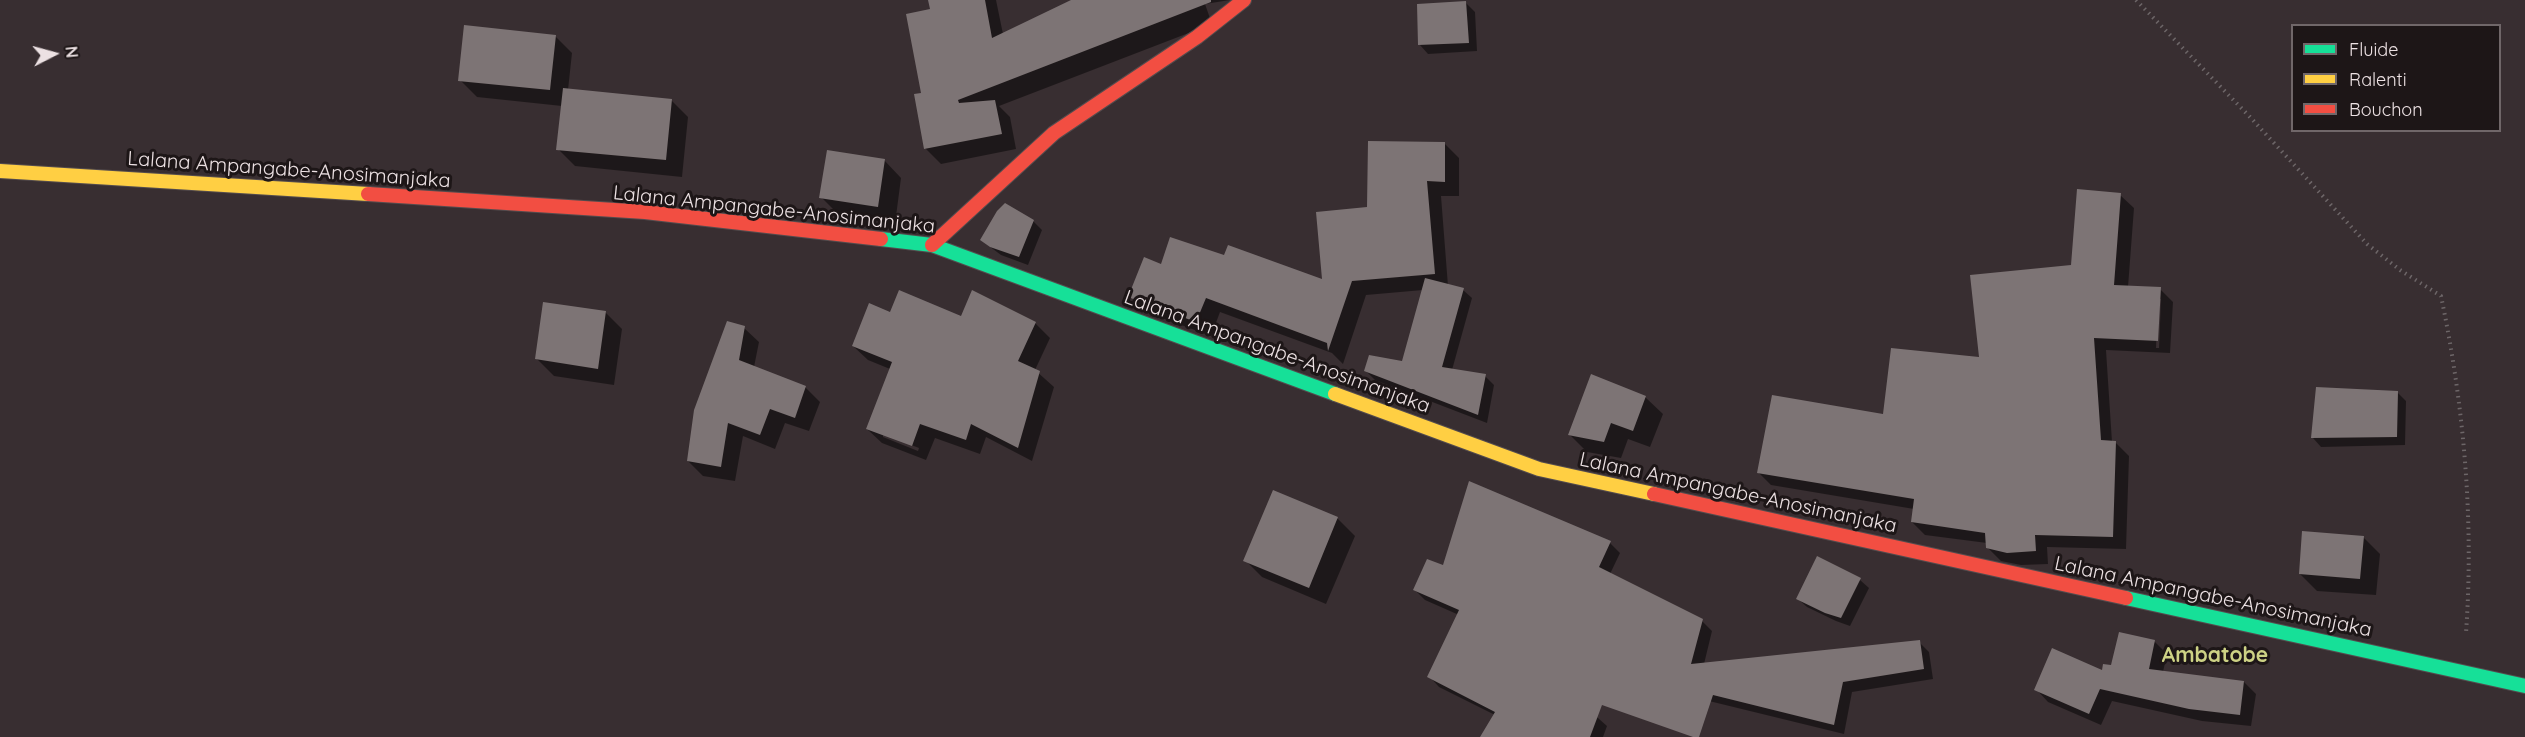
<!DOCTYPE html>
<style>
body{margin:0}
#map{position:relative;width:2525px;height:737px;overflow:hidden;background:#382e31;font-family:Quicksand,sans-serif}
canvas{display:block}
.legend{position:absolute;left:2291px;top:24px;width:210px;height:108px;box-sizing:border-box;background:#1d1617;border:2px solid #706769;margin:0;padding:8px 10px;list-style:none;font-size:18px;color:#ece1e3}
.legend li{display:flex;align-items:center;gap:12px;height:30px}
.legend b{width:30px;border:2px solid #706769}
.north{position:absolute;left:24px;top:24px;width:60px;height:60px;-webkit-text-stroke:4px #1d1617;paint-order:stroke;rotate:84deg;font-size:16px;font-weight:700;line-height:24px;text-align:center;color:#ece1e3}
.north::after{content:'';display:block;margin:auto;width:21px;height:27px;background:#ece1e3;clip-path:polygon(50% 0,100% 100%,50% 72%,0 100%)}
</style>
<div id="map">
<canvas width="2525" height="737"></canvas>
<ul class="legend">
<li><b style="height:8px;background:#16e098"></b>Fluide</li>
<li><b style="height:8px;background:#ffcf43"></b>Ralenti</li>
<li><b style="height:8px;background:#f24e42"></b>Bouchon</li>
</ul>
<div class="north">N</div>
</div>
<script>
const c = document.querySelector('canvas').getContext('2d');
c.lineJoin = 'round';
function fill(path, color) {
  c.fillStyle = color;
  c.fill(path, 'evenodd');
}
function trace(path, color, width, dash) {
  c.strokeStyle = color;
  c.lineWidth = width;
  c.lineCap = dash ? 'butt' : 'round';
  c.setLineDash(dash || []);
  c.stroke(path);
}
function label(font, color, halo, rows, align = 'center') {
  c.font = font + ' Quicksand,sans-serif';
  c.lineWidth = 6;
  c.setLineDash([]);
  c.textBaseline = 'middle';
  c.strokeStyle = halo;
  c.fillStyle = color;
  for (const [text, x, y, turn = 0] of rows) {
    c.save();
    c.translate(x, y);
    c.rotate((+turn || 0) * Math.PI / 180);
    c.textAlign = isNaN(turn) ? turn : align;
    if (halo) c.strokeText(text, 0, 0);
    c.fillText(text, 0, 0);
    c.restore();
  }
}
const shadow = new Path2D(`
 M929 0H996L1003 34 1074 0H1230L1205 4 1212 24 999 106 1010 117 1016 149 941 164 925 148 923 94 931 10Z
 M1466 3 1475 12 1477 51 1428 54 1420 45Z
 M555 36 572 53 568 90 671 100 688 117 682 177 575 166 558 149 562 106 477 97 460 80Z
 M1444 143 1459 158V196H1441L1448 286 1463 290 1472 298 1452 370 1485 376 1494 385 1487 423 1375 380 1366 371 1403 362 1423 290 1366 295 1343 364 1332 353 1220 312 1211 336 1149 313 1134 298 1162 265 1225 257 1323 281 1369 209Z
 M884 160 901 178 895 224 838 214 821 197Z
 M2120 195 2134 208 2128 287 2160 289 2173 302 2170 353 2106 350 2112 442H2115L2129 456 2126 549 2047 547 2048 564 2021 565 2001 561 1987 547V543L1925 535 1912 522 1914 509 1771 485 1758 472 1885 416 1981 359 2073 266ZM2158 299H2161L2159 348H2156Z
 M1033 221 1042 230 1028 265 1001 255 981 240Z
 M605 312 622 329 614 385 554 376 537 359Z
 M891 314 1035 323 1050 338 1035 370 1054 387 1032 461 986 437 980 454 935 438 926 460 882 443 867 429 890 369 868 360 853 346ZM883 434 919 448 918 451 883 437Z
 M744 328 759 342 754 367 805 387 820 402 809 431 785 423 775 449 743 436 735 481 703 476 688 461Z
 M2397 392 2406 401 2405 445 2321 447 2313 438Z
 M1645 397 1663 414 1650 447 1628 439 1621 458 1587 452 1570 435Z
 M1274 492 1338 519 1355 536 1326 604 1262 577 1245 560Z
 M2363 537 2380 554 2376 595 2317 591 2300 574Z
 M1610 543 1620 553 1610 574 1702 621 1712 631 1704 664 1919 642 1929 652 1933 679 1852 692 1844 734 1529 657 1607 726 1603 737H1494L1495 715 1439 687 1429 676 1459 615 1425 600 1415 590 1444 567Z
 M1860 580 1869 588 1850 626 1836 621 1807 607 1798 599Z
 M2155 642 2167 654 2163 672 2244 682 2256 694 2251 726 2202 721 2112 701 2101 725 2048 702 2036 689 2103 673Z`);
const building = new Path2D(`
 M928 0H985L992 38 1071 0H1211V2L958 100 959 103 995 100 1002 134 924 149 914 94 921 93 906 14 930 9Z
 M1466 1 1469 43 1418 45 1417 4Z
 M464 25 556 35 550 90 458 81Z
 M563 88 672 99 666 160 556 150Z
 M1368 141 1445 142V182L1427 181 1435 274 1352 281 1328 351 1327 343 1206 298 1196 322 1128 297 1144 257 1161 264 1170 237 1224 255 1228 245 1322 279 1316 212 1367 207Z
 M827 150 885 159 878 207 819 198Z
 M2077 189 2121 193 2114 285 2161 287 2158 341 2094 338 2101 440 2116 441 2113 537 2035 535 2036 551 2007 553 1986 548 1985 533 1911 522 1914 499 1757 473 1772 395 1883 414 1891 348 1979 357 1970 275 2071 265Z
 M1005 203 1034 220 1019 257 990 247 980 240 997 211Z
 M1425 278 1464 288 1442 367 1486 374 1478 415 1364 371 1369 355 1402 361Z
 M899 290 961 316 972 290 1036 322 1018 361 1040 371 1018 448 971 424 966 440 920 424 912 446 866 429 892 362 852 346 869 303 890 312Z
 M543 302 606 311 598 369 535 359Z
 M727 321 745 326 739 360 806 386 795 418 770 409 760 435 728 423 721 467 687 461 694 410Z
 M1591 374 1646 396 1633 431 1611 423 1604 442 1568 435Z
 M2316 387 2398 391 2397 437 2311 438Z
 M1469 481 1611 541 1599 567 1703 619 1691 664 1920 640 1924 669 1843 682 1834 725 1713 695 1699 737H1693L1602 705 1590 737H1480L1495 712 1427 677 1459 610 1413 590 1427 559 1443 565Z
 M1273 490 1338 517 1309 588 1243 561Z
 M2302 531 2364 536 2360 579 2299 574Z
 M1817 556 1861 578 1841 618 1825 613 1796 599Z
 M2119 632 2155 640 2149 669 2244 681 2240 715 2189 709 2100 689 2089 714 2034 690 2052 648 2102 670 2103 664 2111 665Z`);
const path = new Path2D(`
 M2136 0 2250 117 2367 244 2400 270 2441 296C2464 406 2474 520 2466 633`);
const fast = new Path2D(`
 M881 239 932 245 1335 394
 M2126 598 2525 686`);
const slow = new Path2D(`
 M0 171 368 194
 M1335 394 1539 469 1654 494`);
const jam = new Path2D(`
 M368 194 645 212 881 239
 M932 245 1054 133 1197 37 1244 0
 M1654 494 2126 598`);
const streetNames = [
 ["Lalana Ampangabe-Anosimanjaka",289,170,4],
 ["Lalana Ampangabe-Anosimanjaka",774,210,6],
 ["Lalana Ampangabe-Anosimanjaka",1277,352,20],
 ["Lalana Ampangabe-Anosimanjaka",1738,493,12],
 ["Lalana Ampangabe-Anosimanjaka",2213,597,12]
];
const neighbourhoodNames = [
 ["Ambatobe",2215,656]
];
fill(shadow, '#0007');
fill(building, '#7d7475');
trace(fast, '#544c4e', 16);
trace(slow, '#544c4e', 16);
trace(jam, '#544c4e', 16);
trace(path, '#6d6668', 4, [1.5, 4.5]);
trace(fast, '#16e098', 14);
trace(slow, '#ffcf43', 14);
trace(jam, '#f24e42', 14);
label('20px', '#ece1e3', '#1d1617', streetNames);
label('bold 21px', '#cdd285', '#1d1617', neighbourhoodNames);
</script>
